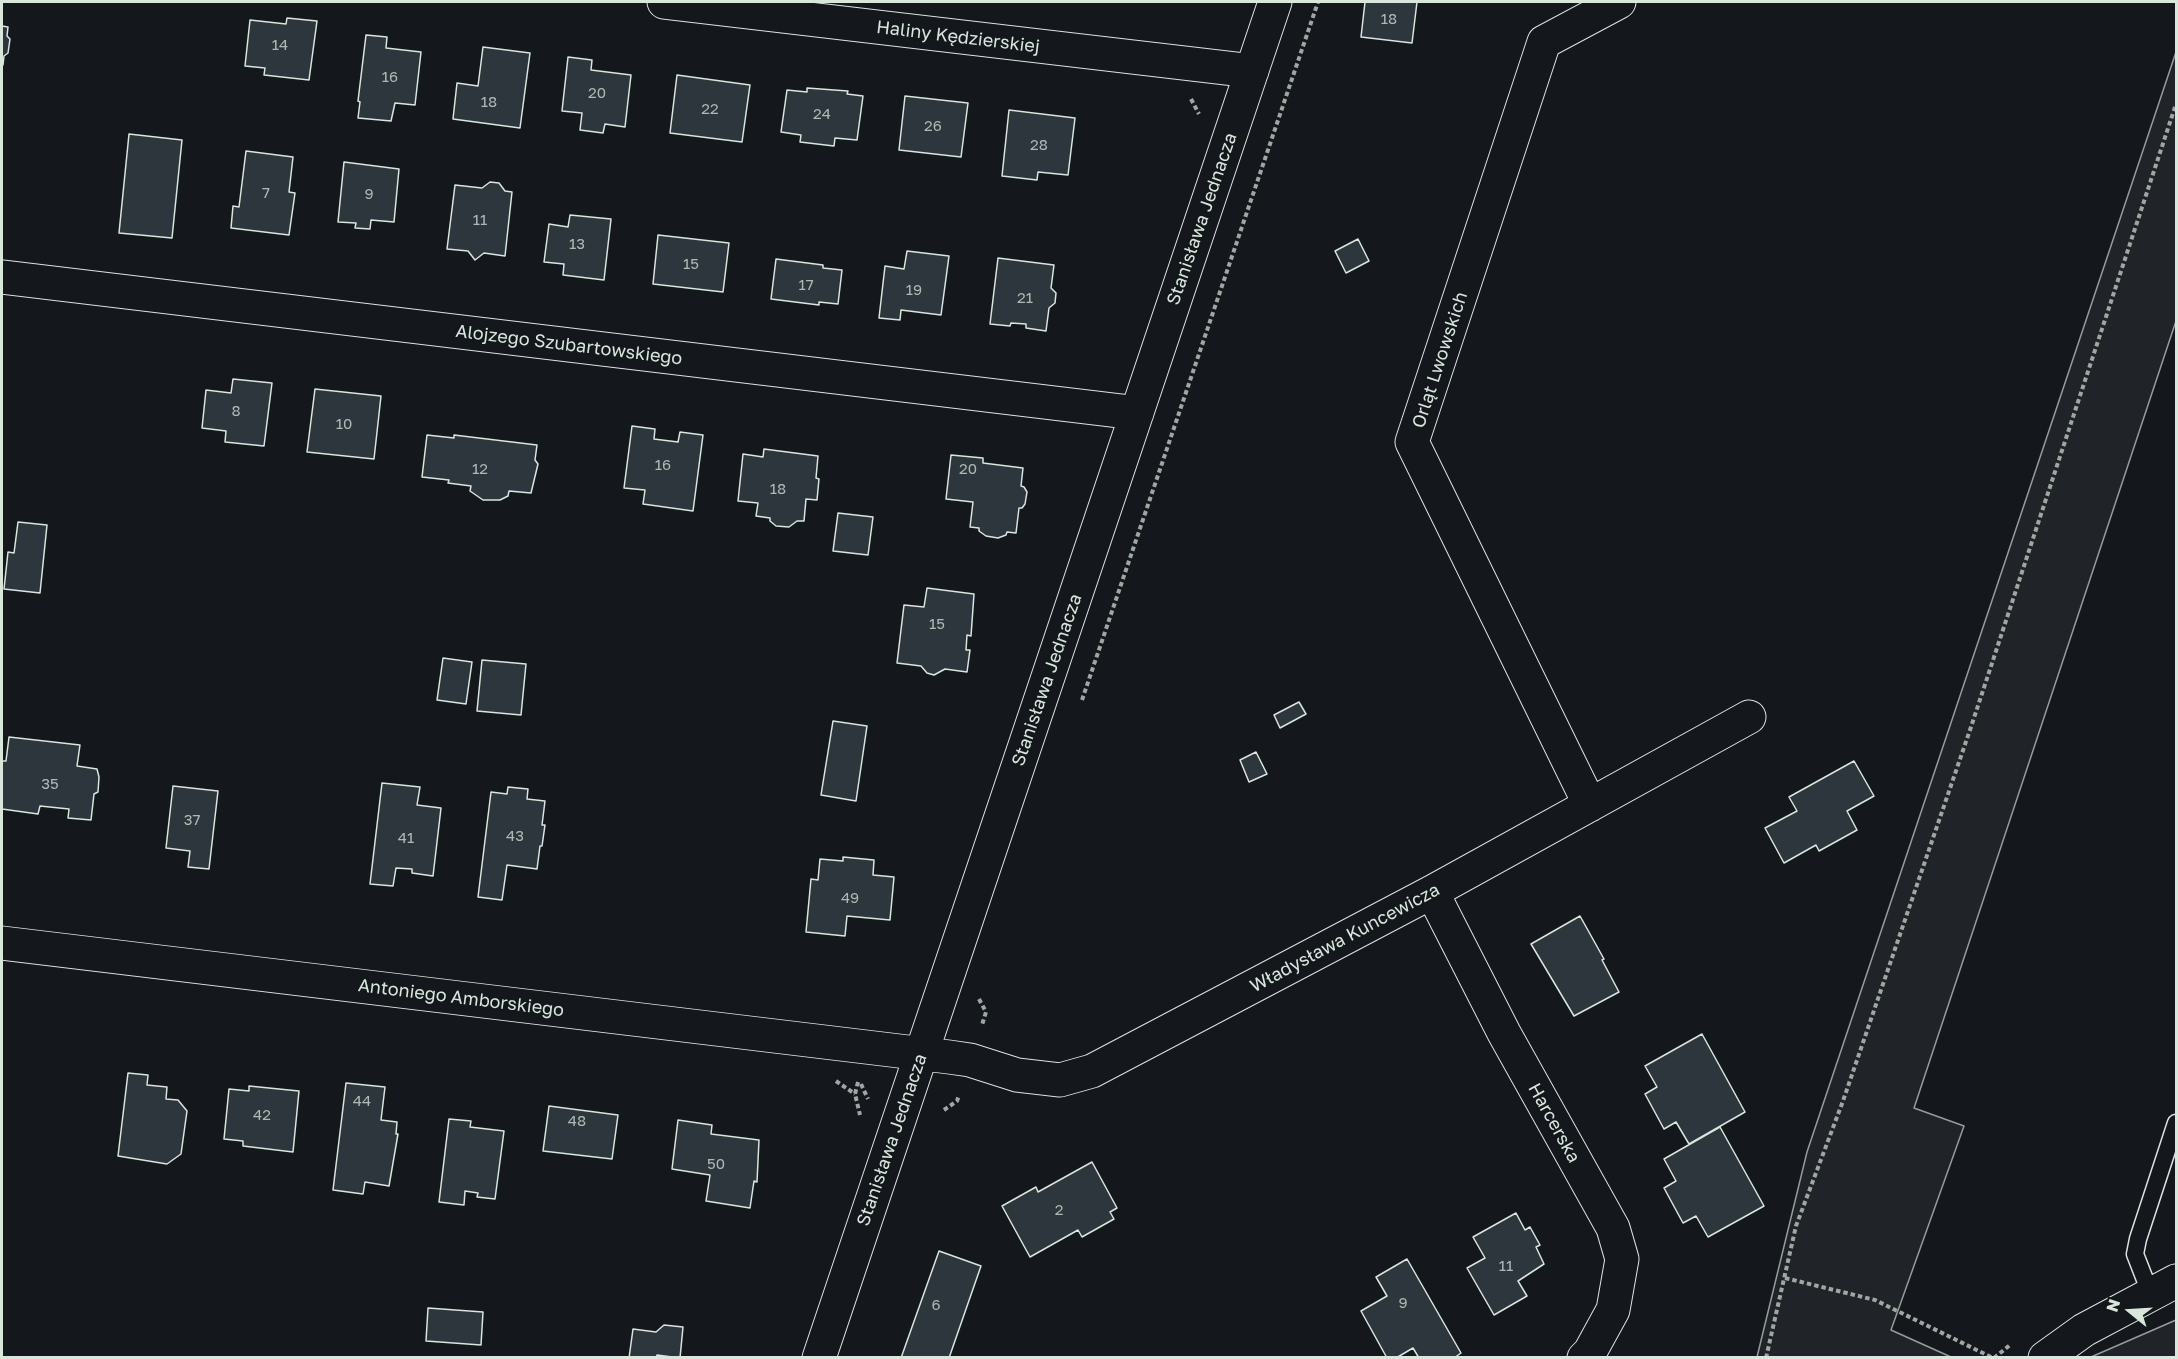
<!DOCTYPE html>
<meta charset="utf-8">
<style>
body{margin:0}
#map{position:relative;width:2178px;height:1359px;overflow:hidden;background:#14181c;font-family:"Golos Text",sans-serif}
canvas{display:block}
.frame{position:absolute;inset:0;border:3px solid #d8e6dc;pointer-events:none}
.north{position:absolute;left:2100px;top:1281px;width:60px;height:60px;-webkit-text-stroke:4px #14181c;paint-order:stroke;rotate:288deg;font-size:16px;font-weight:700;line-height:24px;text-align:center;color:#d8e6dc}
.north::after{content:'';display:block;margin:auto;width:21px;height:27px;background:#d8e6dc;clip-path:polygon(50% 0,100% 100%,50% 72%,0 100%)}
</style>
<div id="map">
<canvas width="2178" height="1359"></canvas>
<div class="frame"></div>
<div class="north">N</div>
</div>
<script>
const c = document.querySelector('canvas').getContext('2d');
c.lineJoin = 'round';
function fill(path, color) {
  c.fillStyle = color;
  c.fill(path, 'evenodd');
}
function trace(path, color, width, dash) {
  c.strokeStyle = color;
  c.lineWidth = width;
  c.lineCap = dash ? 'butt' : 'round';
  c.setLineDash(dash || []);
  c.stroke(path);
}
function label(font, color, halo, rows, align = 'center') {
  c.font = font + ' "Golos Text",sans-serif';
  c.lineWidth = 4.5;
  c.setLineDash([]);
  c.textBaseline = 'middle';
  c.strokeStyle = halo;
  c.fillStyle = color;
  for (const [text, x, y, turn = 0] of rows) {
    c.save();
    c.translate(x, y);
    c.rotate((+turn || 0) * Math.PI / 180);
    c.textAlign = isNaN(turn) ? turn : align;
    if (halo) c.strokeText(text, 0, 0);
    c.fillText(text, 0, 0);
    c.restore();
  }
}
const green = new Path2D(`
 M2176 52V321L1914 1108 1964 1126 1891 1330 1951 1357H1757L1807 1152Z
 M2176 1320V1357H2091Z`);
const building = new Path2D(`
 M1365 2H1417L1412 43 1361 37Z
 M287 18 317 21 309 80 264 75 265 68 245 66 250 20 286 24Z
 M2 26 8 27 7 36 10 39 8 53 4 56 3 65H2Z
 M366 35 387 37 386 48 421 52 415 105 395 103 391 121 358 118 360 102 358 101Z
 M483 47 530 53 520 128 453 119 457 83 478 86Z
 M568 57 592 60 591 70 631 75 625 127 605 124 603 133 580 130 582 113 562 111Z
 M677 75 750 85 742 142 670 133Z
 M807 88 848 91 847 94 863 96 857 140 835 138 834 146 800 142 801 135 781 132 787 90 807 92Z
 M905 96 968 103 961 157 899 150Z
 M1009 110 1075 118 1068 175 1038 172 1037 180 1002 176Z
 M129 134 182 140 172 238 119 233Z
 M246 151 293 157 289 192 295 193 289 235 231 228 233 206 239 207Z
 M344 162 399 169 394 222 371 220 370 229 355 228 356 223 338 222Z
 M490 182 499 183 505 191 512 192 505 256 484 253 475 260 468 251 447 249 455 185 482 188Z
 M570 215 611 219 604 280 563 275 564 264 544 262 549 224 568 227Z
 M658 235 729 243 723 292 653 284Z
 M1358 239 1369 261 1346 273 1335 251Z
 M907 251 949 256 941 315 901 310 900 320 879 318 885 266 904 269Z
 M998 258 1054 265 1051 288 1056 293 1055 303 1049 308 1046 331 1026 328V324L1011 323 1010 326 990 324Z
 M776 259 823 265V268L842 270 838 304 819 302V305L771 299Z
 M233 379 272 383 264 446 225 442 226 431 202 428 206 390 231 393Z
 M315 389 381 396 374 459 307 452Z
 M632 426 655 429 654 439 678 442 680 432 703 435 693 511 643 504 645 490 624 488Z
 M427 435 454 438V435L537 445 535 460 538 464 531 493 509 491 508 496 500 500H483L470 491 471 486 448 483 449 480 422 477Z
 M764 449 818 456 816 478 819 479 817 500 806 499 804 521H797L789 527 776 526 770 521V518L756 516 758 503 738 501 743 454 763 457Z
 M951 455 983 458V463L1023 468 1021 486 1024 487 1027 492 1025 504 1022 508H1019L1016 533 1007 532 1006 535 998 538 986 536 979 531V528L970 527 973 502 946 499Z
 M838 513 873 517 868 555 833 551Z
 M18 522 47 525 40 593 4 589 8 552 14 553Z
 M927 588 974 594 971 636 967 635 966 650H970L967 672 945 669 934 675 927 673 921 666 897 663 904 605 924 607Z
 M443 658 472 662 466 704 437 700Z
 M482 660 526 664 521 715 477 711Z
 M1299 702 1306 714 1280 728 1274 715Z
 M833 721 867 726 856 801 821 795Z
 M9 737 80 745 77 766 97 769 99 777 98 792 94 794 91 820 68 818 69 809 40 806 38 814 2 809V761H6Z
 M1256 752 1267 774 1249 782 1240 760Z
 M1854 761 1874 796 1847 811 1857 830 1819 851 1816 845 1784 863 1765 828 1797 811 1789 797Z
 M382 783 420 787 417 805 441 808 433 876 412 873V869L396 868 393 886 370 884Z
 M173 786 218 791 209 869 188 867 190 851 166 848Z
 M508 787 528 789 527 799 545 801 542 825H545L542 846H540L537 869 507 865 502 900 478 897 491 792 507 794Z
 M843 857 874 860 873 875 894 877 890 920 847 916 845 936 806 932 811 879 818 880 820 859 843 861Z
 M1580 916 1604 959 1602 960 1619 992 1574 1016 1531 944Z
 M1702 1034 1745 1112 1689 1144 1676 1122 1664 1129 1645 1094 1657 1087 1645 1066Z
 M128 1073 148 1075 147 1085 167 1087 166 1099 178 1100 187 1111 181 1154 167 1164 118 1156Z
 M346 1083 385 1087 381 1120 397 1122 396 1134H398L389 1186 365 1182 363 1194 333 1190Z
 M249 1086 299 1091 293 1152 243 1146V1141L224 1139 229 1089 249 1091Z
 M549 1106 618 1115 612 1159 543 1151Z
 M449 1119 471 1121 470 1127 504 1131 495 1199 477 1197 478 1193 465 1191 464 1205 439 1202Z
 M678 1120 712 1125 711 1134 759 1140 757 1182 754 1181 750 1208 706 1201 710 1175 672 1169Z
 M1720 1127 1764 1206 1708 1237 1696 1216 1683 1223 1664 1188 1676 1181 1664 1159Z
 M1092 1162 1117 1208 1110 1212 1114 1219 1082 1237 1078 1230 1030 1257 1002 1206 1036 1187 1038 1192Z
 M1516 1213 1525 1230 1530 1227 1540 1245 1536 1247 1544 1264 1518 1281 1527 1296 1494 1315 1467 1268 1485 1258 1473 1237Z
 M939 1251 981 1266 949 1358H901Z
 M1407 1259 1461 1353 1454 1358H1419L1413 1348 1396 1358H1387L1361 1311 1387 1296 1376 1277Z
 M428 1308 483 1312 481 1345 426 1341Z
 M664 1325 683 1327 680 1358 657 1355 656 1358H629L633 1329 656 1332Z`);
const path = new Path2D(`
 M1191 99 1199 114
 M1082 700 1318 2
 M979 999 986 1012 982 1025
 M836 1081 855 1094
 M858 1082 855 1094 860 1115
 M861 1084 868 1099
 M944 1110 957 1101 959 1095
 M1785 1278 1875 1300 1993 1358
 M1766 1358 1796 1226 1843 1101 1971 727 2176 104
 M1994 1358 2010 1345`);
const lane = new Path2D(`
 M2151 1295 2135 1254 2138 1239 2176 1123`);
const street = new Path2D(`
 M664 2 1252 71
 M2 277 1137 413
 M1590 805 1412 442 1544 42 1619 2
 M1432 892 1504 1033 1613 1228 1622 1259 1613 1310 1590 1352 1584 1358
 M2 943 949 1057 970 1060 1017 1075 1060 1080 1092 1071 1432 892 1749 717
 M819 1358 1275 2`);
const secondary = new Path2D(`
 M2045 1358 2084 1330 2176 1281`);
const numberNames = [
 ["18",1389,19],
 ["14",280,45],
 ["16",390,77],
 ["20",597,93],
 ["18",489,102],
 ["22",710,109],
 ["24",822,114],
 ["26",933,126],
 ["28",1039,145],
 ["7",266,193],
 ["9",369,194],
 ["11",480,220],
 ["13",577,244],
 ["15",691,264],
 ["17",806,285],
 ["19",914,290],
 ["21",1025,298],
 ["8",236,411],
 ["10",344,424],
 ["16",663,465],
 ["12",480,469],
 ["20",968,469],
 ["18",778,489],
 ["15",937,624],
 ["35",50,784],
 ["37",192,820],
 ["43",515,836],
 ["41",406,838],
 ["49",850,898],
 ["44",362,1101],
 ["42",262,1115],
 ["48",577,1121],
 ["50",716,1164],
 ["2",1059,1210],
 ["11",1506,1266],
 ["9",1403,1303],
 ["6",936,1305]
];
const streetNames = [
 ["Haliny Kędzierskiej",958,37,7],
 ["Stanisława Jednacza",1202,219,-71],
 ["Alojzego Szubartowskiego",569,345,7],
 ["Orląt Lwowskich",1440,360,-72],
 ["Stanisława Jednacza",1047,680,-71],
 ["Władysława Kuncewicza",1345,938,-28],
 ["Antoniego Amborskiego",461,998,7],
 ["Harcerska",1554,1123,61],
 ["Stanisława Jednacza",892,1140,-71]
];
fill(green, '#202428');
trace(green, '#939e99', 1.5);
fill(building, '#2c363c');
trace(building, '#d8e6dc', 1.5);
trace(lane, '#d8e6dc', 19);
trace(street, '#d8e6dc', 35);
trace(secondary, '#d8e6dc', 35);
trace(path, '#9da8a2', 4, [4.5, 3]);
trace(lane, '#14181c', 16);
trace(street, '#14181c', 33);
trace(secondary, '#14181c', 33);
label('15px', '#adbab4', null, numberNames);
label('18px', '#d8e6dc', '#14181c', streetNames);
</script>
